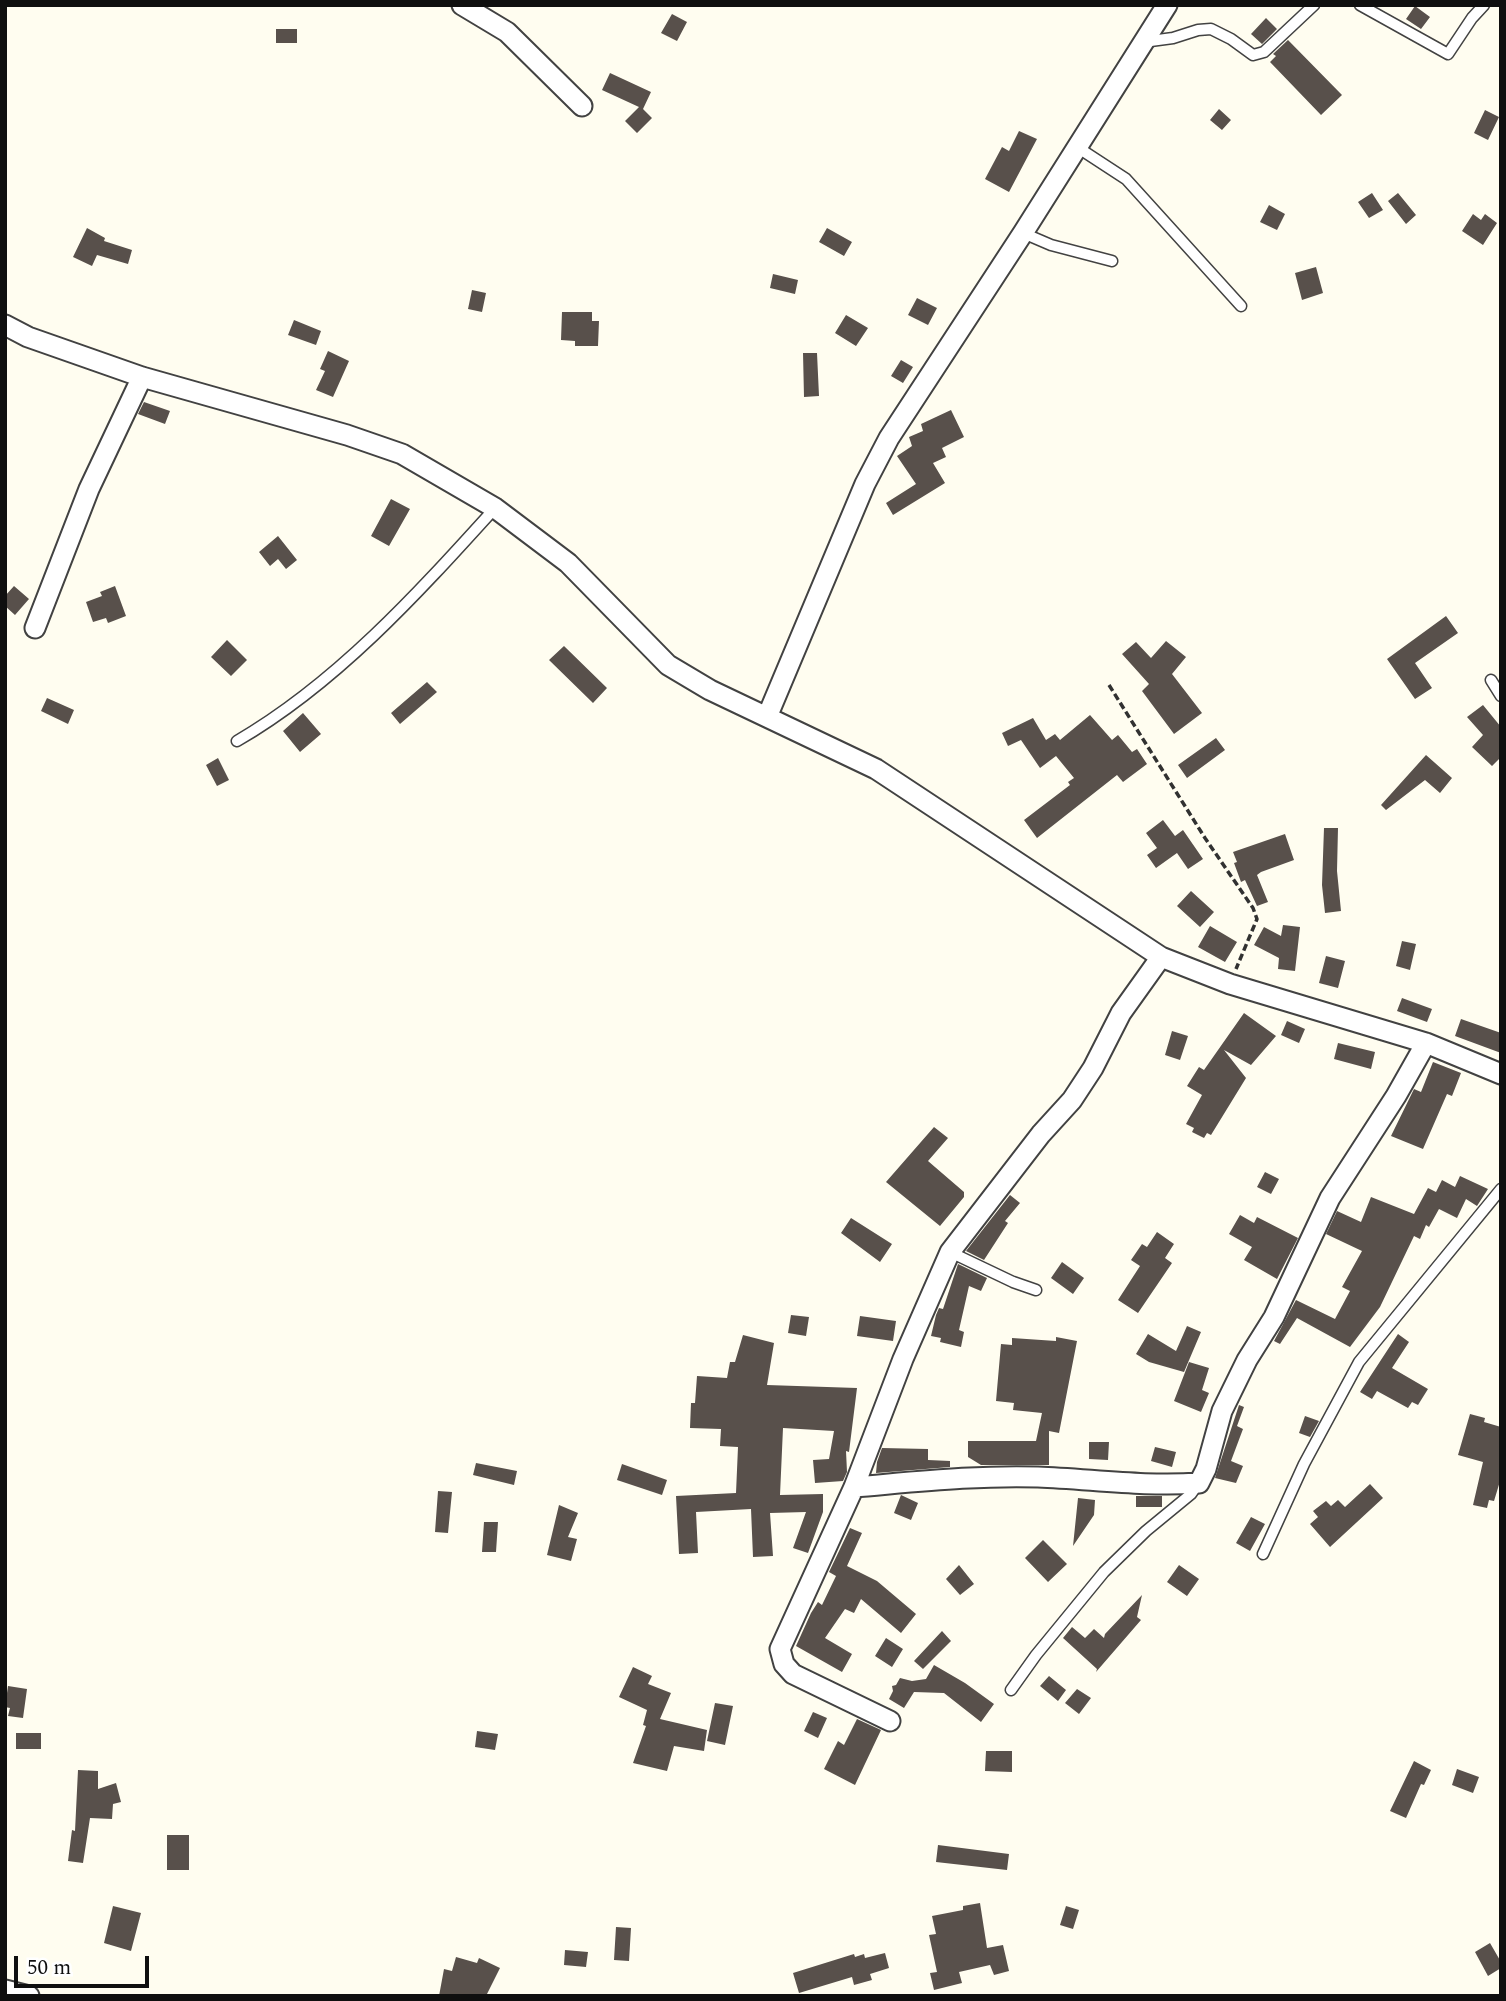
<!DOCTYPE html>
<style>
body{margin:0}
#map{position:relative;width:1506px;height:2001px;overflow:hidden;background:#fffdf0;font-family:Spectral,serif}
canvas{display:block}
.frame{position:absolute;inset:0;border:7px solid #0f0f0f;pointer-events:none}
.scale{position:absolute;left:14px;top:1956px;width:135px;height:32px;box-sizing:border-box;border:4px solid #0f0f0f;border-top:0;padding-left:9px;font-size:21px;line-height:24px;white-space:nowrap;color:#0f0f0f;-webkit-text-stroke:5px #fff;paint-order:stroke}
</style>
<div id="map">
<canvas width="1506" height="2001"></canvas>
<div class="frame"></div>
<div class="scale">50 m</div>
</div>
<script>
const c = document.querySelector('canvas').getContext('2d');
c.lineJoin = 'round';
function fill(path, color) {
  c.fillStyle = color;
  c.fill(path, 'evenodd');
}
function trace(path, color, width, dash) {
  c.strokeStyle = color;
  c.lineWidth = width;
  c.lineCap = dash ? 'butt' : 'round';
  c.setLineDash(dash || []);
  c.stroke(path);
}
const building = new Path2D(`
 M1415 6 1430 17 1421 29 1406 19Z
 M672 14 687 22 677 41 661 33Z
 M1266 18 1277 29 1262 44 1251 34Z
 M276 29H297V43H276Z
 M1288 40 1342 95 1321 115 1270 62 1276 56 1273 54Z
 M610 73 651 92 643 109 652 118 637 133 625 121 639 107 602 90Z
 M1219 109 1231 120 1222 130 1210 120Z
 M1485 110 1499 117 1488 140 1474 133Z
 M1019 131 1037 139 1009 192 985 179 1002 147 1009 151Z
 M1372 193 1383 210 1369 218 1358 202Z
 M1398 193 1416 215 1406 224 1388 201Z
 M1269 205 1285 214 1277 230 1260 222Z
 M1473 214 1481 220 1485 214 1497 223 1483 245 1462 231Z
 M87 228 105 238 104 241 132 250 128 264 97 255 92 266 73 257Z
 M827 228 852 242 844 256 819 242Z
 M1316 267 1323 293 1302 300 1295 273Z
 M773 274 798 280 795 294 770 288Z
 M472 290 486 293 482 312 468 309Z
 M917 298 937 308 928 325 908 315Z
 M562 312H592V321H599L598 346H575V341L561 340Z
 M846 315 868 328 856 346 835 333Z
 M294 320 321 331 316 345 288 335Z
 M328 351 349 361 333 397 316 390 325 371 320 369Z
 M803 353H817L819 396 804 397Z
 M901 360 913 367 903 383 891 376Z
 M144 402 170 411 165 424 138 414Z
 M951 410 964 437 942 448 946 457 933 463 945 483 893 515 886 503 916 484 897 456 912 446 909 437 923 431 921 424Z
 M391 499 410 509 389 546 371 536Z
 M278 536 297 560 286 569 278 559 270 566 259 552Z
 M14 586 29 599 15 615 5 606V596Z
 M115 586 126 616 108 623 106 618 93 622 86 602 102 596 100 592Z
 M1446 616 1458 633 1415 663 1432 688 1415 699 1387 659Z
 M227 640 247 660 231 676 211 657Z
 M1166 641 1186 657 1172 674 1202 713 1174 734 1142 691 1149 684 1122 654 1136 642 1151 658Z
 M564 646 607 688 593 703 549 660Z
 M427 682 437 692 400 724 391 713Z
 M47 698 74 710 68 724 41 711Z
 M1483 705 1501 727V757L1492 766 1472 747 1483 735 1467 717Z
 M303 713 321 734 300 752 283 731Z
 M1090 715 1112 740 1118 735 1132 752 1137 749 1147 764 1123 782 1117 775 1037 838 1024 820 1070 785 1068 782 1074 778 1056 756 1040 768 1021 740 1008 746 1002 733 1033 718 1046 740 1055 734 1060 740Z
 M1216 738 1225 750 1187 778 1178 765Z
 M1426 755 1452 778 1440 793 1425 780 1386 810 1381 805Z
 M218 758 229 780 217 786 206 765Z
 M1163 820 1175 836 1183 830 1203 859 1188 869 1177 853 1156 868 1147 855 1157 848 1146 833Z
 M1324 828H1338L1337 871 1341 911 1325 913 1322 885Z
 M1285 834 1294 860 1261 872 1257 875 1268 902 1257 906 1245 880 1241 882 1234 863 1237 862 1233 852Z
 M1191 891 1214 912 1200 927 1177 906Z
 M1283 925 1300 927 1295 971 1278 969 1279 958 1254 945 1264 927 1281 936Z
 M1210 926 1237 942 1225 962 1198 947Z
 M1402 941 1416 944 1410 970 1396 966Z
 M1326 956 1345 961 1338 988 1319 983Z
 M1402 998 1432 1009 1427 1022 1397 1011Z
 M1244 1013 1276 1036 1251 1065 1224 1050 1246 1078 1211 1135 1207 1133 1204 1138 1192 1132 1194 1128 1186 1124 1202 1095 1187 1086 1199 1067 1204 1070Z
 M1461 1019 1501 1033V1053L1455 1036Z
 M1287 1021 1305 1029 1299 1043 1281 1035Z
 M1172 1031 1188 1036 1180 1060 1165 1055Z
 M1338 1043 1375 1052 1371 1069 1334 1059Z
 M1433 1062 1461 1073 1452 1096 1447 1094 1423 1149 1391 1136 1414 1089 1421 1092Z
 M934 1127 948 1138 928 1161 964 1192V1197L940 1226 886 1182Z
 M1265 1172 1279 1179 1271 1194 1257 1187Z
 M1460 1176 1488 1189 1477 1206 1466 1199 1457 1218 1439 1209 1429 1227 1426 1225 1420 1239 1414 1236 1380 1307 1350 1347 1297 1318 1280 1344 1274 1341 1296 1300 1335 1319 1350 1291 1342 1287 1362 1251 1326 1234 1337 1211 1361 1222 1371 1197 1414 1214 1428 1188 1436 1192 1442 1180 1455 1187Z
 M1010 1195 1020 1203 1005 1221 1008 1223 984 1260 966 1251Z
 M1240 1215 1254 1223 1257 1217 1298 1238 1277 1279 1244 1260 1252 1247 1229 1234Z
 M851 1218 892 1244 880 1262 841 1233Z
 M1157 1232 1174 1244 1165 1258 1172 1263 1138 1313 1118 1300 1140 1266 1131 1260 1142 1244 1147 1247Z
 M1062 1262 1084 1278 1073 1294 1051 1278Z
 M958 1264 987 1278 981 1291 969 1286 959 1330 964 1332 961 1347 940 1342 941 1338 931 1336 936 1315 939 1308 943 1309Z
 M791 1315 809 1317 806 1336 788 1333Z
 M860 1316 896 1321 893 1341 857 1336Z
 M1187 1326 1201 1332 1184 1372 1149 1362 1136 1354 1148 1334 1176 1351Z
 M1398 1334 1409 1342 1392 1368 1428 1389 1418 1405 1412 1402 1408 1408 1377 1391 1372 1399 1360 1392Z
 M743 1335 774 1343 767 1385 857 1388 849 1452 846 1451 847 1472 843 1481 815 1483 813 1460 829 1459 834 1431 783 1428 780 1495 823 1494V1512L808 1553 793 1548 806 1512 770 1513 773 1556 753 1557 751 1509 696 1512 698 1553 679 1554 676 1496 736 1493 738 1447 720 1446 721 1429 690 1428 691 1403H695L697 1376 727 1378 730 1362H735Z
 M1056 1337 1077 1341 1059 1433 1049 1431V1465H981L968 1457V1441H1036L1042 1413 1013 1410 1014 1403 996 1401 1001 1344 1012 1345V1338L1056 1341Z
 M1189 1362 1209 1368 1202 1390 1209 1393 1201 1412 1174 1401Z
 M1239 1405 1244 1407 1237 1426 1243 1429 1231 1461 1243 1466 1236 1483 1215 1478Z
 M1470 1414 1485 1418 1484 1422 1501 1427V1478L1494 1501 1489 1500 1487 1508 1473 1505 1483 1462 1458 1455Z
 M1305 1416 1319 1421 1310 1437 1299 1433Z
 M1089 1442H1109L1108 1460 1089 1459Z
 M1155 1447 1176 1452 1172 1467 1151 1461Z
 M882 1448 928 1449V1460L950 1461V1467L876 1473 877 1462Z
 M476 1463 517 1471 514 1485 473 1475Z
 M622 1464 667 1480 662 1495 617 1480Z
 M1370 1484 1383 1498 1330 1547 1310 1524 1318 1517 1313 1511 1326 1501 1331 1506 1338 1500 1345 1507Z
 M438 1491 452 1492 448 1533 435 1532Z
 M901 1495 918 1503 911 1520 894 1513Z
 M1136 1496H1162V1507H1136Z
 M1078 1498 1095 1500 1094 1515 1073 1546Z
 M559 1505 578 1513 568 1537 577 1539 571 1561 547 1555Z
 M1251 1517 1265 1524 1250 1551 1236 1543Z
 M484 1522H498L496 1552H482Z
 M850 1528 862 1533 847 1566 877 1581 916 1614 901 1633 861 1599 854 1613 845 1609 825 1638 852 1654 842 1672 796 1646 811 1613 818 1602 822 1605 836 1576 829 1572Z
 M1043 1540 1067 1564 1048 1582 1025 1558Z
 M959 1565 974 1584 960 1595 946 1579Z
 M1179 1565 1199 1579 1187 1596 1167 1582Z
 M1142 1595 1137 1617 1141 1620 1096 1672 1097 1669 1063 1638 1072 1627 1085 1638 1094 1629 1104 1638 1105 1634Z
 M942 1631 951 1641 923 1669 914 1661Z
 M886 1638 903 1649 892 1667 875 1656Z
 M934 1665 965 1683 994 1704 981 1722 944 1693 914 1692 904 1708 889 1699 893 1691 892 1686 896 1685 900 1678 912 1681 926 1679Z
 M633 1667 652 1676 648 1684 671 1693 660 1719 707 1730 704 1751 674 1746 667 1771 633 1763 646 1726 643 1725 647 1710 619 1697Z
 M1049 1676 1066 1690 1058 1701 1040 1686Z
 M8 1686 27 1689 23 1718 8 1716 10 1708 5 1707Z
 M1077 1689 1091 1698 1079 1714 1065 1703Z
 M715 1703 733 1706 725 1745 707 1741Z
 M813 1712 827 1718 818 1738 804 1731Z
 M857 1719 881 1730 855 1785 824 1769 838 1741 844 1745Z
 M477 1731 498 1734 495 1750 475 1747Z
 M16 1733H41V1749H16Z
 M986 1751H1012V1772L985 1771Z
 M1414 1761 1431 1770 1424 1785 1421 1784 1406 1818 1390 1811Z
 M1457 1769 1479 1777 1473 1793 1452 1785Z
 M78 1770 98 1771V1789L116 1783 121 1802 113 1804 112 1819 90 1818 83 1863 68 1861 72 1830 75 1831Z
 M167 1835H189V1870H167Z
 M938 1845 1009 1854 1007 1870 936 1862Z
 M980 1903 987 1948 1003 1945 1009 1971 994 1975 990 1965 959 1972 962 1983 934 1990 930 1973 937 1972 929 1935 936 1934 932 1916 963 1910V1906Z
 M113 1906 141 1913 131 1951 104 1943Z
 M1066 1906 1079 1910 1073 1929 1060 1925Z
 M616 1927 631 1928 629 1961 614 1960Z
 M1490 1943 1501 1962V1968L1488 1976 1475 1952Z
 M565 1950 588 1952 586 1967 564 1965Z
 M885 1953 889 1968 870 1974 872 1980 854 1985 852 1977 799 1993 793 1973 854 1954 855 1957 864 1954 865 1958Z
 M456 1957 477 1963 479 1958 500 1968 486 1996H439L444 1969 452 1971Z`);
const path = new Path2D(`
 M1109 685 1205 838 1253 908 1257 919 1236 969`);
const service = new Path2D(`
 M1360 5 1448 54 1472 18 1484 5
 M1143 42 1173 38 1198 30 1211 29 1231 39 1253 55 1264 52 1314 5
 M1077 147 1126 179 1241 306
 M1023 233 1051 245 1112 261
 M1491 680 1501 696
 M237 741C337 683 418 593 495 508
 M950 1252 1013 1282 1036 1290
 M1263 1554 1304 1464 1359 1362 1501 1189
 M1011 1690 1036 1655 1104 1572 1146 1531 1191 1494 1198 1484`);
const minor = new Path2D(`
 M462 5 507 32 582 106
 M5 325 28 337 142 377 347 435 402 454 495 508 568 563 668 665 710 690 876 769 1161 957 1230 984 1426 1043 1501 1074
 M35 628 89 489 142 377
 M767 717 865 484 889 438 1023 233 1167 5
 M854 1487C915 1482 977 1475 1038 1477 1091 1479 1145 1487 1199 1483L1206 1469 1222 1411 1247 1360 1274 1317 1330 1198 1396 1096 1426 1043
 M890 1721 793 1674 784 1664 780 1649 854 1487 903 1359 950 1252 1041 1134 1072 1100 1093 1068 1121 1013 1161 957
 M5 1990 29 1996`);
fill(building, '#58504b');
trace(service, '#424242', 13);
trace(minor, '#424242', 23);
trace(path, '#313131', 3.5, [7, 3.5]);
trace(service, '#fff', 10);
trace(minor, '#fff', 19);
</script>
